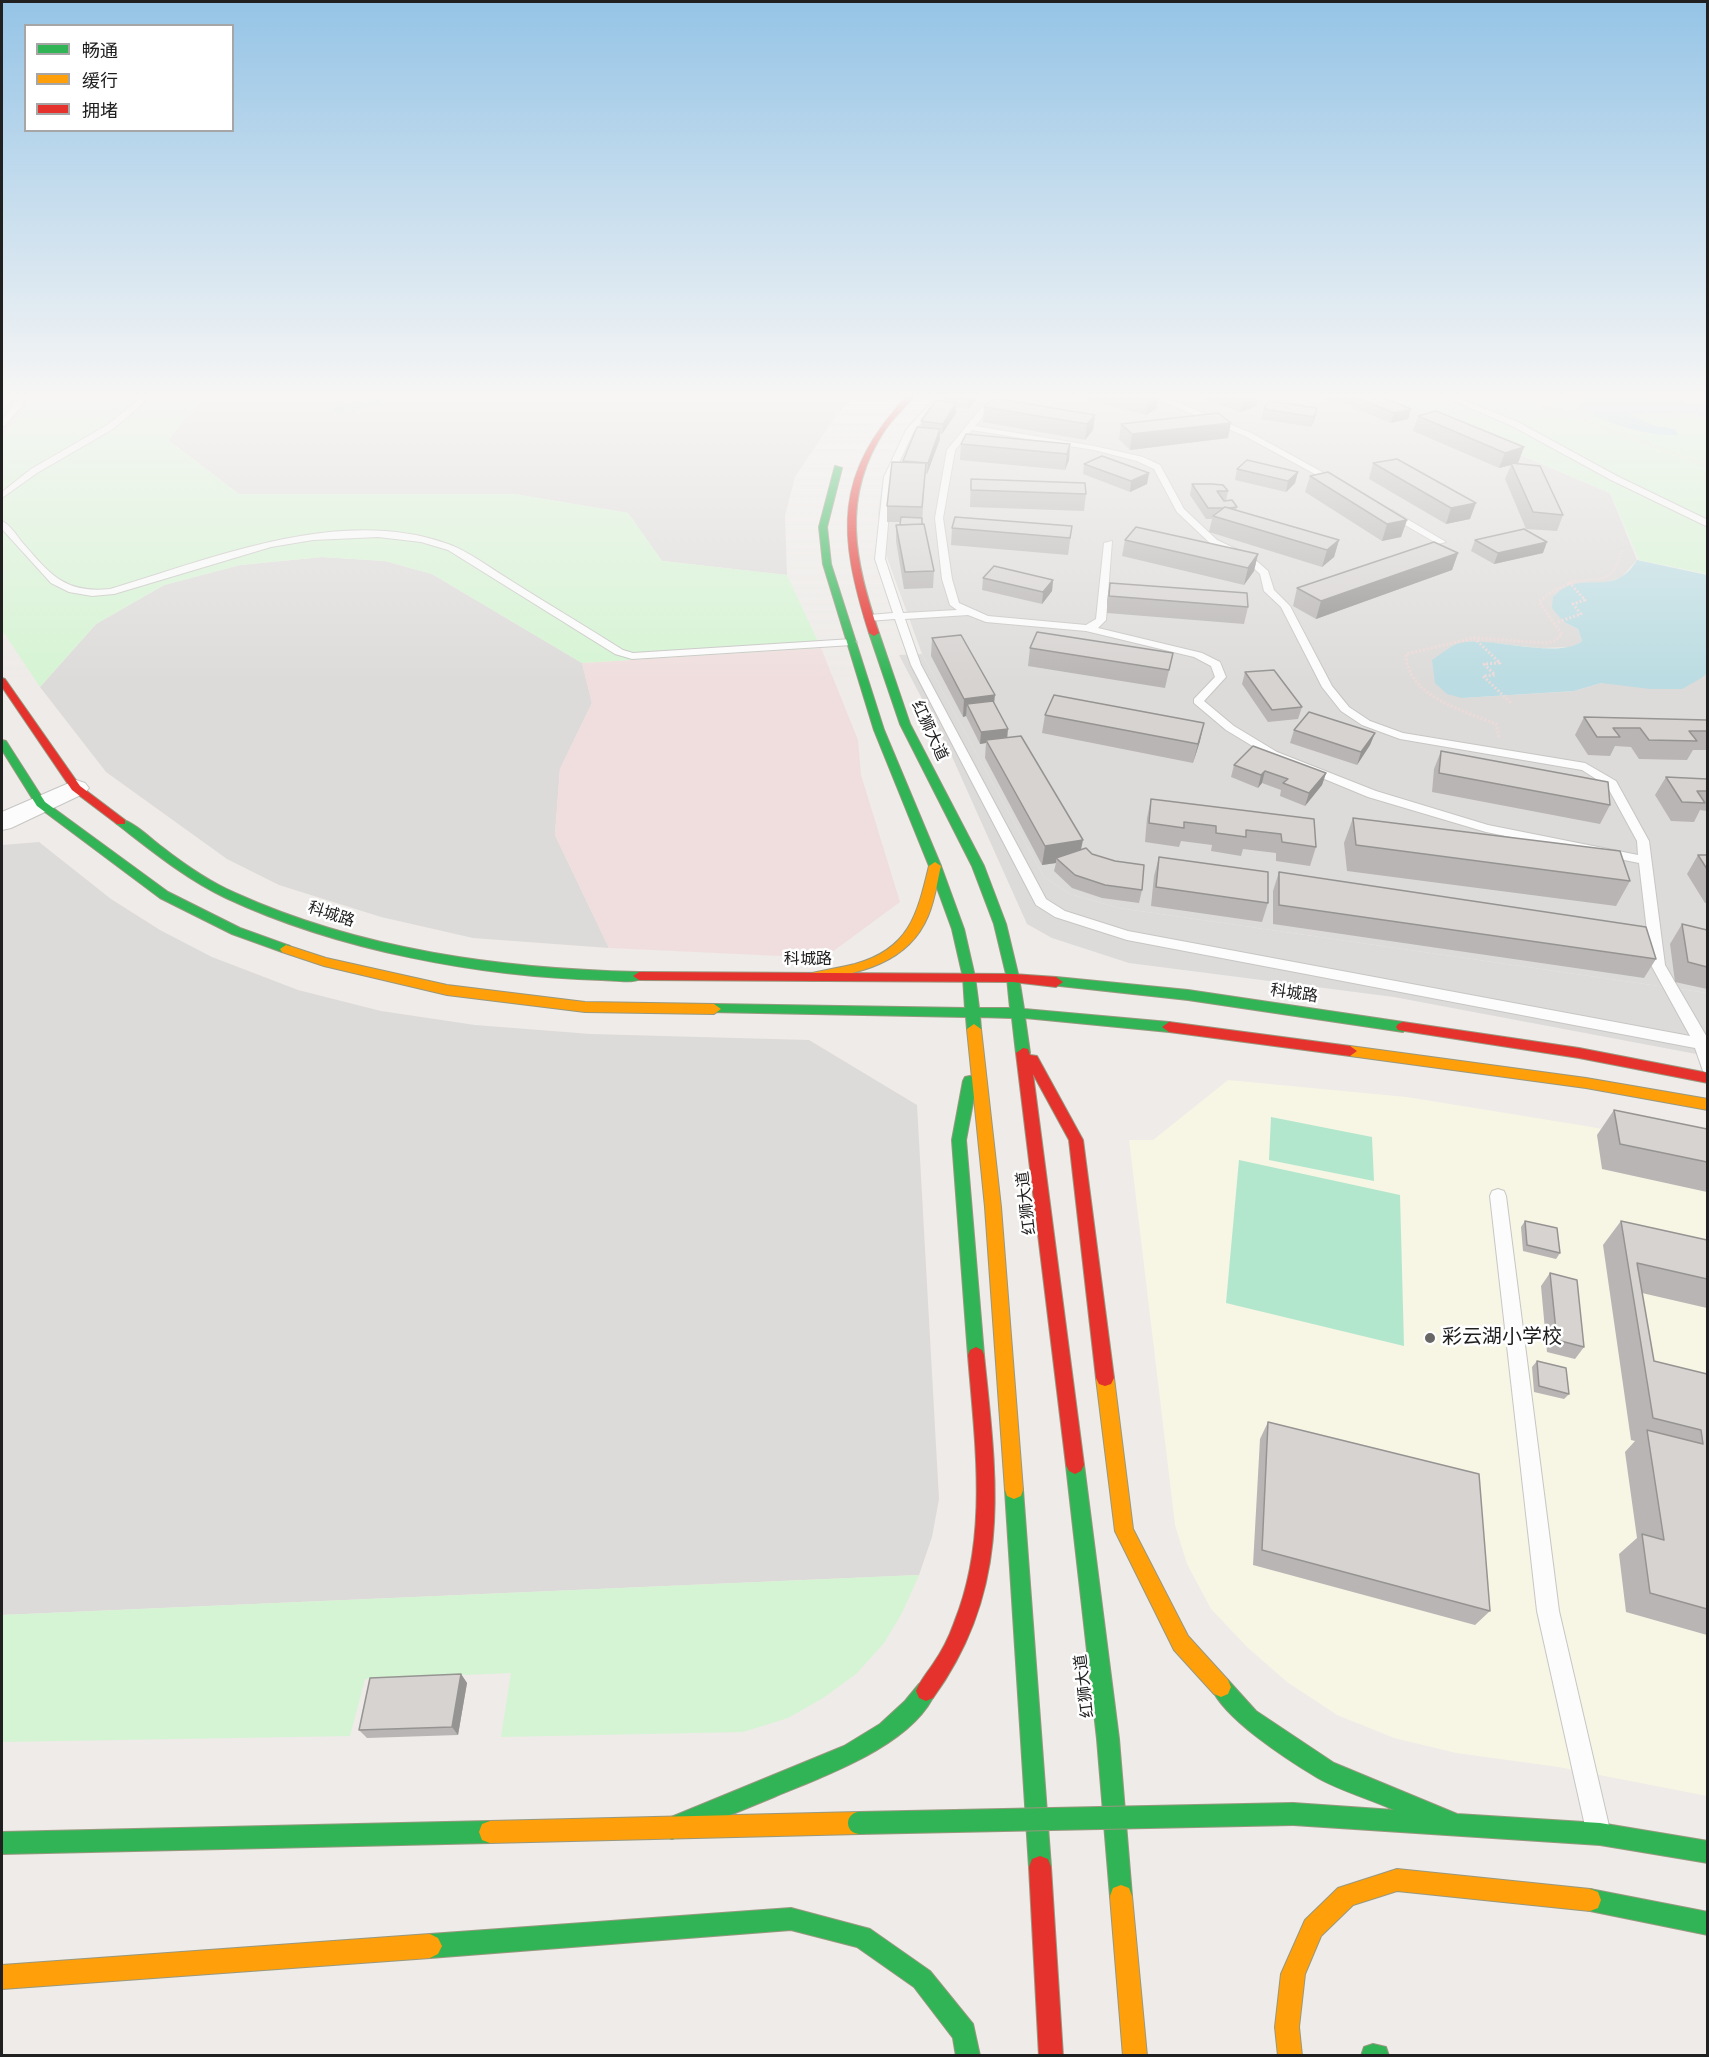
<!DOCTYPE html>
<meta charset="utf-8">
<style>
body{margin:0}
#map{position:relative;width:1709px;height:2057px;overflow:hidden;background:#eeebe8;font-family:Signika,"Noto Sans SC",sans-serif}
canvas{display:block}
.frame{position:absolute;inset:0;border:3px solid #202020;pointer-events:none}
.legend{position:absolute;left:24px;top:24px;width:210px;height:108px;box-sizing:border-box;background:#fff;border:2px solid #a6a6a6;margin:0;padding:8px 10px;list-style:none;font-size:18px;color:#202020}
.legend li{display:flex;align-items:center;gap:12px;height:30px}
.legend b{width:30px;border:2px solid #a6a6a6}
</style>
<div id="map">
<canvas width="1709" height="2057"></canvas>
<div class="frame"></div>
<ul class="legend">
<li><b style="height:8px;background:#30b455"></b>畅通</li>
<li><b style="height:8px;background:#ff9f0a"></b>缓行</li>
<li><b style="height:8px;background:#e5322d"></b>拥堵</li>
</ul>
</div>
<script>
const c = document.querySelector('canvas').getContext('2d');
c.lineJoin = 'round';
function fill(path, color) {
  c.fillStyle = color;
  c.fill(path, 'evenodd');
}
function trace(path, color, width, dash) {
  c.strokeStyle = color;
  c.lineWidth = width;
  c.lineCap = dash ? 'butt' : 'round';
  c.setLineDash(dash || []);
  c.stroke(path);
}
function label(font, color, halo, rows, align = 'center') {
  c.font = font + ' Signika,"Noto Sans SC",sans-serif';
  c.lineWidth = 5;
  c.setLineDash([]);
  c.textBaseline = 'middle';
  c.strokeStyle = halo;
  c.fillStyle = color;
  for (const [text, x, y, turn = 0] of rows) {
    c.save();
    c.translate(x, y);
    c.rotate((+turn || 0) * Math.PI / 180);
    c.textAlign = isNaN(turn) ? turn : align;
    if (halo) c.strokeText(text, 0, 0);
    c.fillText(text, 0, 0);
    c.restore();
  }
}
const residential = new Path2D(`
 M206 395H856L836 416 795 477 785 516 787 575 662 561 628 513 514 494H239L168 440Z
 M936 395H1371L1410 408 1610 493 1637 560 1622 577 1606 583 1580 584 1564 622 1578 629 1582 641 1575 647 1540 648 1479 642 1462 698 1574 691 1601 683 1703 677 1707 672V993L1119 908 1070 894 1044 877 922 654 885 552 878 514 883 477 910 423Z
 M322 557 385 561 432 574 582 663 592 703 560 769 555 835 609 948 473 938 381 917 279 885 227 859 106 772 40 687 96 624 164 585 240 565Z
 M39 842 111 899 160 930 212 957 298 990 381 1011 475 1025 591 1034 809 1040 917 1105 939 1499 932 1537 919 1575 2 1615V845Z`);
const commercial = new Path2D(`
 M36 395 2 438V401Z
 M821 648 858 740 861 775 900 902 824 958 609 948 555 835 560 769 592 703 582 663Z`);
const education = new Path2D(`
 M1228 1080 1407 1097 1592 1127 1707 1151V1796L1558 1767 1456 1753 1394 1738 1337 1715 1287 1682 1247 1647 1211 1609 1187 1564 1175 1525 1129 1140H1153Z`);
const religious = new Path2D(`
 M922 654 1044 877 1070 894 1119 908 1707 993V1056L1394 997 1129 963 1052 938 1027 924 949 750 899 655Z`);
const park = new Path2D(`
 M36 395H206L168 440 239 494H514L628 513 662 561 787 575 821 648 582 663 432 574 385 561 322 557 240 565 164 585 96 624 40 687 2 630V438Z
 M1371 395H1707V574L1639 560 1610 493 1410 408Z
 M919 1575 902 1613 884 1643 856 1674 823 1698 788 1718 743 1732 501 1737 511 1673 365 1679 350 1736 2 1742V1615Z`);
const pitch = new Path2D(`
 M383 398 388 404 335 413 331 407Z
 M1271 1117 1372 1137 1374 1181 1269 1160Z
 M1239 1160 1400 1195 1404 1346 1226 1303Z`);
const water = new Path2D(`
 M1574 395H1653L1707 405V416L1678 412 1628 414 1656 426 1675 429 1678 435C1647 437 1602 423 1577 404L1580 400Z
 M1637 560 1707 575 1708 672 1703 677 1682 689H1650L1601 683 1574 691 1462 698 1447 694 1435 683 1432 660C1440 655 1451 645 1460 643 1491 636 1560 660 1582 641L1578 629 1564 622 1552 608 1553 597C1557 594 1560 590 1564 588 1591 574 1615 596 1637 560Z`);
const pathFar1 = new Path2D(`
 M1514 395 1708 466
 M1546 406 1569 397 1567 395
 M1568 583C1603 574 1610 589 1623 549`);
const path = new Path2D(`
 M1558 622 1581 614 1573 604 1585 600 1569 582
 M1474 638 1500 663 1484 664 1495 675 1483 676 1511 703
 M1499 737 1496 724C1463 710 1407 697 1406 654L1474 638 1545 643 1555 641 1562 634 1539 602 1551 592 1575 581`);
const lane = new Path2D(`
 M144 395H153L113 429 37 473 2 498V492L31 469 107 425Z
 M938 395H946L914 431 892 477 885 559 903 613 957 610 950 605 942 579 935 518 947 450 991 396 1005 395 997 400 975 426 1094 446 1143 457 1160 465 1184 509 1217 540 1251 556 1268 571 1274 590 1290 606 1332 686 1349 707 1370 721 1403 733 1585 763 1616 781 1649 841 1665 965 1708 1039V1073L1703 1071 1695 1048 1127 940 1055 917 1036 905 911 665 895 619 869 621 864 618 869 615 893 613 875 559 884 477 906 430ZM972 430 1094 450 1137 461 1154 469 1177 512 1211 544 1245 560 1260 574 1264 591 1281 607 1322 687 1341 711 1362 725 1400 739 1582 770 1607 786 1637 841 1638 855 1488 825 1376 791 1277 752 1234 726 1204 701 1226 677 1220 662 1202 653 1098 628 1106 620 1112 541 1104 543 1096 619 1086 625 988 616 959 603 952 579 943 518 955 450ZM968 615 986 622 1086 631 1194 657 1211 666 1215 677 1194 699V703L1226 730 1269 756 1368 797 1486 832 1639 863 1651 965 1690 1036 1128 931 1065 911 1046 899 921 665 905 619Z
 M1148 395H1159L1251 433 1344 484 1337 486 1245 436Z
 M1440 395H1450L1518 422 1617 476 1708 520V527L1611 480 1512 426Z
 M16 402 23 404 5 426H2V420Z
 M1386 510H1392L1446 542 1438 544 1386 514Z
 M2 521C10 525 16 534 21 541 49 573 64 594 110 589 214 558 340 505 448 544 470 552 490 568 510 580 548 604 585 626 623 650L633 653 852 639 857 642 852 645 632 659 615 654 448 550 421 542 378 537 313 540 271 547 114 594 92 596 69 592 51 583 2 529Z
 M1498 1189 1504 1191 1506 1196 1559 1611 1609 1826 1606 1835 1597 1838 1588 1835 1585 1826 1537 1611 1490 1196 1492 1191Z`);
const street = new Path2D(`
 M76 780 85 783 89 788 85 793 11 828 2 830V812Z`);
const fast = new Path2D(`
 M835 466 842 468 827 527 831 564 884 730 941 866 964 929 975 977 979 1008H1010L1007 978 994 924 972 866 900 724 869 633 871 631 879 633 910 724 984 866 1006 924 1019 978 1024 1009 1169 1022 1174 1024 1176 1027 1174 1030 1169 1032 1025 1018 1030 1053 1023 1058 1016 1053 1012 1018 980 1017 981 1029 974 1034 967 1029 966 1017 709 1012 707 1009 709 1006 714 1004 965 1008 963 977 952 929 929 866 874 730 823 564 819 527Z
 M2 740 6 741 45 802 168 892 240 928 290 946 292 949 290 952H282L232 934 160 898 37 806 2 750Z
 M121 819C135 823 150 838 162 847 185 865 208 881 235 893 361 950 502 969 639 972L645 976C638 985 613 980 602 980 480 977 337 950 226 898 186 879 152 851 117 824L115 822Z
 M1056 977 1188 990 1403 1022 1410 1027 1403 1032 1188 1000 1051 985 1049 982 1051 979Z
 M970 1076 975 1077 977 1081 966 1140 984 1355 982 1360 976 1363 970 1360 968 1355 952 1140 963 1081 965 1077Z
 M1075 1456 1081 1459 1084 1465 1119 1739 1132 1896 1129 1904 1121 1907 1113 1904 1110 1896 1097 1739 1066 1465 1069 1459Z
 M1014 1481 1021 1484 1023 1490 1051 1867 1048 1875 1040 1878 1032 1875 1029 1867 1005 1490 1007 1484Z
 M1221 1677 1228 1680 1256 1711 1334 1763 1457 1814 1600 1823 1708 1841V1863L1600 1845 1293 1825 1285 1822 1282 1814 1285 1806 1293 1803 1394 1810C1370 1799 1341 1791 1318 1778 1288 1760 1224 1719 1211 1687L1214 1680Z
 M926 1681 933 1684 936 1691C914 1745 824 1776 774 1797 740 1811 706 1825 672 1839L664 1836 661 1828 664 1820 844 1746 880 1724 905 1701 919 1684Z
 M490 1821 498 1824 501 1832 498 1840 490 1843 2 1854V1832Z
 M1590 1889 1708 1912V1935L1590 1911 1582 1908 1579 1900 1582 1892Z
 M791 1908 870 1929 930 1971 973 2024 980 2056H956L953 2038 914 1987 857 1947 791 1930 430 1958 422 1954 418 1946 422 1938 430 1934Z
 M1373 2044 1386 2047 1389 2056H1361L1364 2047Z`);
const slow = new Path2D(`
 M935 862 941 866C937 882 935 900 928 916 908 964 859 973 813 981L808 980 807 977 808 974C824 970 839 968 855 964 909 949 917 916 929 866Z
 M286 945 326 958 447 985 585 1002 714 1004 721 1009 714 1014 585 1012 447 995 324 966 282 952 280 949Z
 M974 1024 981 1029 1001 1207 1023 1490 1021 1496 1014 1499 1007 1496 1005 1490 985 1207 967 1029Z
 M1350 1046 1586 1078 1708 1099V1110L1586 1088 1350 1056 1343 1051Z
 M1105 1370 1111 1372 1114 1378 1133 1529 1188 1636 1228 1680 1231 1687 1228 1694 1221 1697 1214 1694 1174 1650 1115 1531 1096 1378 1099 1372Z
 M859 1812 867 1815 870 1823 867 1831 859 1834 490 1843 482 1840 479 1832 482 1824 490 1821Z
 M1397 1869 1590 1889 1598 1892 1601 1900 1598 1908 1590 1911 1397 1891 1353 1905 1321 1936 1305 1974 1299 2027 1302 2056H1278L1275 2027 1281 1974 1305 1920 1338 1888Z
 M1121 1885 1129 1888 1132 1896 1147 2056H1123L1110 1896 1113 1888Z
 M430 1934 438 1938 442 1946 438 1954 430 1958 2 1989V1965Z`);
const jam = new Path2D(`
 M908 395H915C906 407 894 417 885 430 840 498 855 561 879 633L874 636 869 633C838 534 833 475 908 395Z
 M2 678 5 679 80 786 125 820V824H117L72 790 2 687Z
 M639 972 1013 974 1056 977 1063 982 1056 987 1013 982 639 980 633 976Z
 M1169 1022 1350 1046 1357 1051 1350 1056 1169 1032 1162 1027Z
 M1403 1022 1579 1048 1708 1073V1083L1579 1058 1398 1030 1396 1027 1398 1024Z
 M1023 1048 1028 1049 1030 1055 1037 1056 1083 1140 1114 1378 1111 1384 1105 1386 1099 1384 1096 1378 1069 1140 1033 1074 1084 1465 1081 1471 1075 1474 1069 1471 1066 1465 1016 1053Z
 M976 1347 982 1350 984 1355C997 1481 1013 1588 933 1698L926 1701 919 1698 916 1691C920 1681 927 1673 933 1664 942 1651 949 1637 954 1623 989 1537 975 1445 968 1355L970 1350Z
 M1040 1856 1048 1859 1051 1867 1063 2056H1039L1029 1867 1032 1859Z`);
const fastBridge = new Path2D(`
 M859 1823 1293 1814`);
const wall = new Path2D(`
 M944 395H981L968 409 956 407V413L942 434H940V439L927 474H925L922 524 934 571 933 588 904 589 896 541V525H900V522H887V506L903 462 921 427V421L944 401Z
 M1068 395H1159L1157 408 1146 415Z
 M1190 395H1259L1256 406 1241 412Z
 M1304 395H1359L1411 409 1408 419 1391 423 1352 407 1353 403 1350 405Z
 M984 407 1095 415 1093 430 1085 440 983 422Z
 M1317 408 1315 418 1311 427 1261 419 1264 409Z
 M1418 416 1524 447 1518 463 1515 464 1563 515 1557 531 1526 529 1505 479 1511 465 1499 468 1413 431Z
 M1121 424 1228 438 1130 450 1119 439Z
 M961 444H1070L1069 460 1065 470 960 460Z
 M1373 463 1470 519 1446 524 1369 479Z
 M1084 464 1149 473 1147 484 1130 492 1083 474Z
 M1237 469 1298 472 1295 483 1286 492 1235 480Z
 M1310 476 1407 520 1401 537 1382 541 1305 492Z
 M971 479 1086 494 1084 511 970 507Z
 M1192 484 1228 491 1226 501 1237 507 1236 510 1339 540 1334 557 1322 567 1209 532 1212 519H1206L1190 495Z
 M1072 526 1068 555 951 545 952 528Z
 M1125 540 1258 554 1254 571 1244 585 1122 556Z
 M1475 540 1543 553 1494 564 1471 551Z
 M1458 553 1452 570 1316 619 1293 606 1297 588Z
 M983 578 1053 580 1052 591 1042 604 982 590Z
 M1110 583 1248 607 1244 624 1107 613V600Z
 M932 638 994 704 1007 737 1081 849 1092 854 1142 890 1139 903 1102 898 1072 888 1054 871 1056 863 1042 865 985 758 986 743 980 744 966 716 963 717 931 656Z
 M1030 648 1173 653 1165 688 1028 666Z
 M1245 672 1302 707 1298 719 1268 722 1242 684Z
 M1045 715 1200 741 1193 763 1042 733Z
 M1584 717 1707 720V750H1693L1687 760 1639 759 1631 747 1615 746 1610 756 1588 755 1575 735Z
 M1294 730 1375 733 1370 745 1357 765 1290 743Z
 M1441 751 1610 805 1600 824 1432 792 1434 769Z
 M1234 765 1326 773 1322 785 1305 806 1280 796 1281 790 1262 783 1258 788 1231 777Z
 M1666 777 1707 779V811L1700 810 1694 822 1671 821 1655 795Z
 M1151 799 1314 819 1316 847 1310 866 1276 861V853L1243 849 1241 856 1211 851 1212 845 1181 841 1179 847 1145 842 1147 818Z
 M1353 818 1630 881 1616 906 1347 871 1344 843Z
 M1698 855H1707V903H1705L1687 874Z
 M1159 857 1268 903 1262 922 1151 906 1154 876Z
 M1279 872 1656 959 1644 978 1273 924V891Z
 M1682 924 1707 930V989L1675 982 1670 944Z
 M1614 1110 1707 1129V1192L1602 1169 1597 1135Z
 M1525 1221 1560 1253 1556 1259 1523 1251 1521 1227Z
 M1621 1221 1707 1240V1308L1642 1293 1654 1361 1707 1374V1635L1626 1612 1619 1554 1637 1538 1625 1452 1635 1441 1631 1440 1603 1245Z
 M1550 1273 1584 1347 1575 1359 1547 1352 1541 1286Z
 M1537 1361 1569 1394 1564 1399 1534 1392 1532 1367Z
 M1268 1422 1490 1611 1475 1625 1253 1565 1260 1439Z
 M461 1674 467 1683 458 1735 367 1738 359 1730Z`);
const shadedWall = new Path2D(`
 M972 395H981L968 409V399Z
 M1156 395H1159L1157 408 1146 415 1148 400Z
 M1251 395H1259L1256 406 1241 412 1244 397Z
 M1352 395H1359L1358 398 1355 397 1353 403 1350 405Z
 M956 403V413L942 434 943 424Z
 M1317 408 1315 418 1311 427 1314 417Z
 M1411 409 1408 419 1391 423 1394 413Z
 M1095 415 1093 430 1085 440 1087 424Z
 M1231 423 1228 438 1130 450 1132 434Z
 M940 429V439L927 474 928 463Z
 M1070 444 1069 460 1065 470 1067 454Z
 M1524 447 1518 463 1512 465 1511 463V465L1499 468 1505 453Z
 M1298 472 1295 483 1286 492 1288 481Z
 M1149 473 1147 484 1130 492 1131 481Z
 M1476 503 1470 519 1446 524 1451 508Z
 M1407 520 1401 537 1382 541 1387 524Z
 M1339 540 1334 557 1322 567 1327 550Z
 M1547 542 1543 553 1494 564 1498 553Z
 M1458 553 1452 570 1316 619 1321 601Z
 M1258 554 1254 571 1244 585 1248 568Z
 M1053 580 1052 591 1042 604 1043 592Z
 M995 695 993 713 967 704 966 716 963 717 964 699Z
 M1204 723 1200 741 1193 763 1198 744Z
 M1008 729 1007 741 986 740V743L980 744 981 732Z
 M1375 733 1370 745 1357 765 1361 752Z
 M1265 771 1262 783 1258 788 1261 775Z
 M1326 773 1322 785 1305 806 1309 793Z
 M1083 840 1079 859 1056 858V863L1042 865 1045 846Z
 M461 1674 467 1683 458 1735 452 1727Z`);
const building = new Path2D(`
 M944 395H972L968 399Z
 M1128 395H1156L1148 400Z
 M1237 395H1251L1244 397Z
 M1361 395H1378L1411 409 1394 413 1355 397Z
 M993 398 1095 415 1087 424 984 407Z
 M936 400 956 403 943 424 921 421Z
 M1268 401 1317 408 1314 417 1264 409Z
 M1436 411 1524 447 1505 453 1418 416Z
 M1218 413 1231 423 1132 434 1121 424Z
 M917 427 940 429 928 463 903 461Z
 M966 434 1070 444 1067 454 961 444Z
 M1102 456 1149 473 1131 481 1084 464Z
 M1397 459 1476 503 1451 508 1373 463Z
 M1247 460 1298 472 1288 481 1237 469Z
 M892 462 926 463 922 507 887 506Z
 M1511 463 1540 466 1563 515 1533 512Z
 M1328 472 1407 520 1387 524 1310 476Z
 M971 479 1085 483 1086 494 971 490Z
 M1192 484H1212L1223 485 1228 491H1217L1224 501 1232 500 1237 507 1229 508 1225 507 1223 508H1208Z
 M1225 507 1339 540 1327 550 1213 516Z
 M901 517 922 518V524L900 525Z
 M955 517 1072 526 1070 538 952 528Z
 M924 524 934 571 905 572 896 525Z
 M1136 527 1258 554 1248 568 1125 540Z
 M1524 529 1547 542 1498 553 1475 540Z
 M1434 542 1458 553 1321 601 1297 588Z
 M994 566 1053 580 1043 592 983 578Z
 M1110 583 1247 593 1248 607 1109 596Z
 M1037 632 1173 653 1169 670 1030 648Z
 M961 635 995 695 964 699 932 638Z
 M1274 670 1302 707 1272 710 1245 672Z
 M1054 695 1204 723 1198 744 1045 715Z
 M993 701 1008 729 981 732 967 704Z
 M1309 712 1375 733 1361 752 1294 730Z
 M1584 717 1707 720V731H1689L1697 741 1649 740 1640 728H1613L1620 737H1597Z
 M1021 736 1083 840 1045 846 986 740Z
 M1253 746 1326 773 1309 793 1283 783 1288 779 1265 771 1261 775 1234 765Z
 M1441 751 1608 782 1610 805 1439 773Z
 M1666 777 1707 779V791H1697L1705 803 1682 802Z
 M1151 799 1314 819 1316 847 1282 842 1281 834 1246 830V837L1216 833V826L1184 822V828L1149 823Z
 M1353 818 1620 851 1630 881 1356 845Z
 M1086 848 1092 854 1115 861 1144 865 1142 890 1105 885 1075 875 1056 858Z
 M1698 855H1707V869Z
 M1159 857 1268 872V903L1156 887Z
 M1279 872 1646 927 1656 959 1279 905Z
 M1682 924 1707 930V967L1688 962Z
 M1614 1110 1707 1129V1162L1620 1144Z
 M1525 1221 1557 1228 1560 1253 1527 1245Z
 M1621 1221 1707 1240V1279L1637 1263 1654 1361 1707 1374V1609L1650 1593 1642 1534 1664 1540 1647 1430 1703 1444 1701 1430 1653 1418Z
 M1550 1273 1577 1280 1584 1347 1557 1340Z
 M1537 1361 1566 1368 1569 1394 1539 1386Z
 M1268 1422 1479 1474 1490 1611 1262 1550Z
 M461 1674 452 1727 359 1730 370 1678Z`);
const markers = [
 [1430,1338,6,"#686766"]
];
const streetNames = [
 ["红狮大道",929,731,65],
 ["科城路",331,915,18],
 ["科城路",808,960],
 ["科城路",1294,994,8],
 ["红狮大道",1027,1203,-97],
 ["红狮大道",1085,1686,-97]
];
const nearPoinames = [
 ["彩云湖小学校",1442,1338]
];
fill(residential, '#dddbd9');
fill(commercial, '#f0dede');
fill(education, '#f7f5e4');
fill(religious, '#dcdbda');
fill(park, '#d5f4d3');
fill(pitch, '#b2e7cd');
fill(water, '#badce2');
trace(lane, '#c7c6c4', 2);
trace(street, '#c7c6c4', 2);
trace(fast, '#98987f', 2);
trace(slow, '#98987f', 2);
trace(jam, '#98987f', 2);
trace(pathFar1, '#ecdad9', 2, [1.5, 1.5]);
trace(path, '#ecdad9', 3, [2, 2]);
fill(lane, '#fcfcfc');
fill(street, '#fcfcfc');
fill(fast, '#30b455');
fill(slow, '#ff9f0a');
fill(jam, '#e5322d');
trace(fastBridge, '#98987f', 24, []);
trace(fastBridge, '#30b455', 22);
fill(wall, '#b8b5b4');
fill(shadedWall, '#969492');
fill(building, '#d6d3d1');
trace(building, '#969492', 1.5);
const sky = c.createLinearGradient(0, 0, 0, 683);
sky.addColorStop(0, '#95c4e6');
sky.addColorStop(0.58, '#f7f6f5');
sky.addColorStop(1, '#f7f6f500');
c.fillStyle = sky;
c.fillRect(0, 0, 1709, 683);
for (const [x, y, r, color] of markers) {
  const dot = new Path2D();
  dot.arc(x, y, r, 0, 2 * Math.PI);
  c.fillStyle = color;
  c.fill(dot);
  trace(dot, '#fff', 2);
}
label('16px', '#202020', '#fff', streetNames);
label('20px', '#202020', '#fff', nearPoinames, 'left');
</script>
